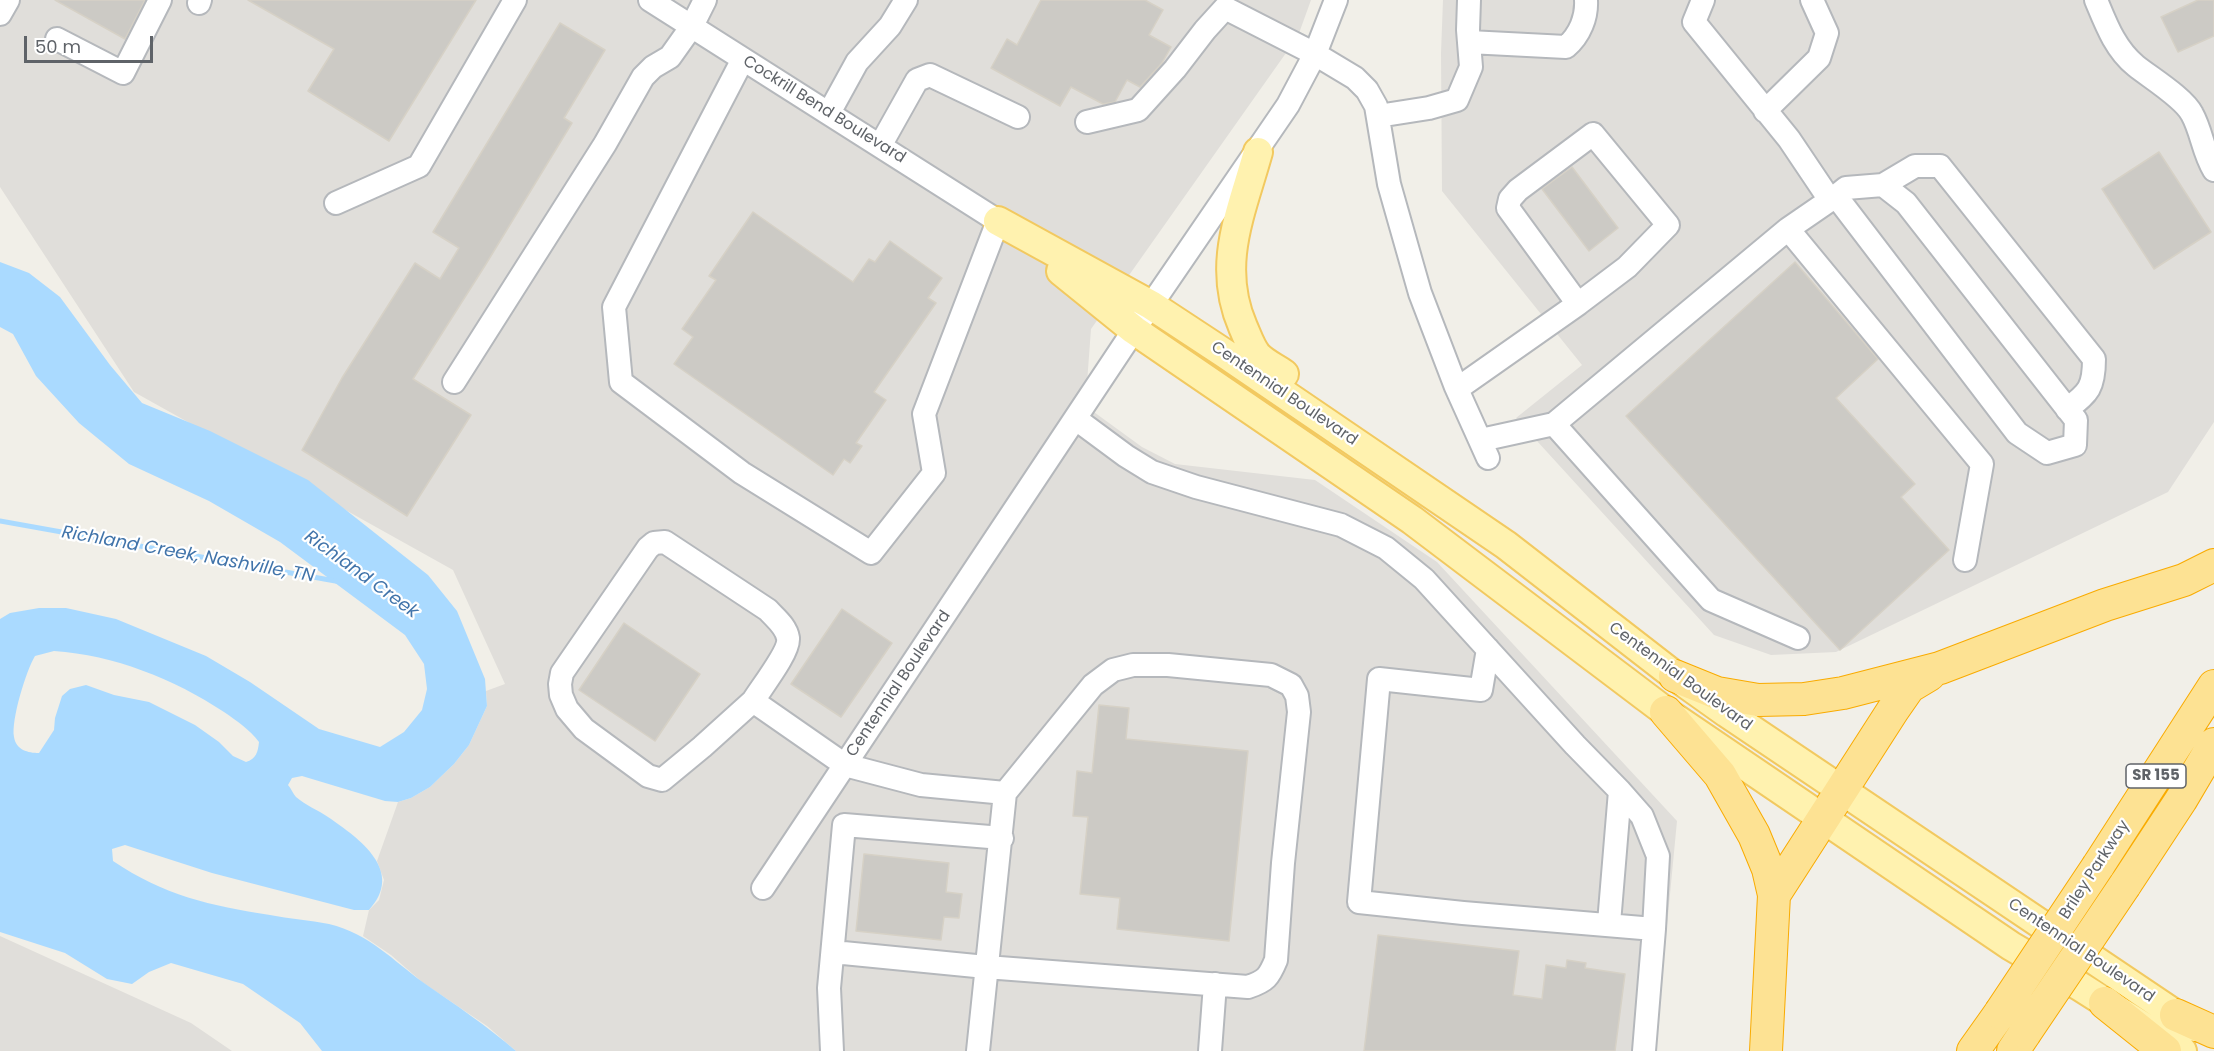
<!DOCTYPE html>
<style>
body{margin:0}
#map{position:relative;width:2214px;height:1051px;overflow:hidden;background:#f1efe8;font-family:Poppins,sans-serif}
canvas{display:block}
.scale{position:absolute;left:24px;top:36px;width:129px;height:27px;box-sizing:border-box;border:3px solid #5f6368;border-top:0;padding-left:8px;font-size:18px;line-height:21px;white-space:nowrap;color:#5f6368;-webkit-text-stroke:4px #fff;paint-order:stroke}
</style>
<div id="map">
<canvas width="2214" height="1051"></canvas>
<div class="scale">50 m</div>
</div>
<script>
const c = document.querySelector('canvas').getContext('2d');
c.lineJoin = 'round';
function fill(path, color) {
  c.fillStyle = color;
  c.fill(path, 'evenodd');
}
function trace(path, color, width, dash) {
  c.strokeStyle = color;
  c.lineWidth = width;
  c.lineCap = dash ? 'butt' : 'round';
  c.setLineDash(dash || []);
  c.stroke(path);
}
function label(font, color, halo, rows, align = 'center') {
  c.font = font + ' Poppins,sans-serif';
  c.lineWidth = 4.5;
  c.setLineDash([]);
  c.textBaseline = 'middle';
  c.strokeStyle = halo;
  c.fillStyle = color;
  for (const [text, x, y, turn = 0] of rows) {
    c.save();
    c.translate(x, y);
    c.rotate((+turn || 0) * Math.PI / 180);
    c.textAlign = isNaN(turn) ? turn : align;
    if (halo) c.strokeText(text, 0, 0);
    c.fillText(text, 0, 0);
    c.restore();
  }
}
const industrial = new Path2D(`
 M0 0H1311L1298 36 1091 329 1087 383 1076 399 1142 447 1175 464 1315 480 1437 562 1677 821 1655 1051H516L487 1026 422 982 391 955 363 936 369 910 379 900 384 880 377 861 398 802 411 798 430 787 454 764 469 745 487 706 486 691 505 684 453 570 134 392 0 187Z
 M1443 0H2214V422L2168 492 1836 652 1771 655 1714 635 1516 418 1582 365 1442 191 1441 53Z
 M0 936 191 1023 232 1051H0Z`);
const water = new Path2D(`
 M0 262 29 273 60 297 110 365 142 403 210 431 308 480 428 575 457 611 485 679 487 706 469 745 454 764 430 787 411 798 398 802 385 801 302 776 292 778 288 785C291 788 293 794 296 797 305 805 318 810 328 817 360 839 405 871 369 910H354L212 873 125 845 112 849 113 861C163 895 211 906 270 915 289 919 310 920 329 924 370 934 392 960 424 983 456 1005 487 1026 516 1051H322L300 1023 243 984 171 963 149 972 132 984 107 979 65 953 0 932V619L10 613 39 608H66L116 619 206 656 250 682 319 729 380 747 404 732 422 710 427 689 424 664 405 635 280 542 209 501 129 464 79 423 36 376 13 334 0 327ZM54 651C114 655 174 679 224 712 237 721 249 729 259 742 258 752 256 759 246 762L233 756 219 742 195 725 149 702 114 695 86 685 70 689 62 696 55 718 54 730 39 753C28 753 16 750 14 737 11 720 26 671 35 656Z`);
const stream = new Path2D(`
 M0 521 341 582`);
const building = new Path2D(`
 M55 0H145L125 39Z
 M248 0H476L389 141 308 91 334 49Z
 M1041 0H1145L1163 10 1149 35 1171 47 1162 63 1140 87 1127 80 1115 102 1103 104 1071 87 1060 106 991 68 1007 39 1017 45Z
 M2198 0H2214V36L2178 52 2161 17Z
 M560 23 605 50 564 118 572 123 486 264 413 379 471 415 407 516 302 450 342 378 415 263 440 279 459 248 433 232Z
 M2159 152 2211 232 2154 269 2102 189Z
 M1572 167 1618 228 1589 251 1542 189Z
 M753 212 853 282 869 259 875 262 890 241 942 278 928 298 936 303 874 392 886 400 856 443 862 446 850 463 844 459 833 475 674 364 693 337 682 329 716 280 709 276Z
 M1795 262 1878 359 1836 398 1915 484 1901 497 1949 550 1840 650 1626 416Z
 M842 609 892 643 841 717 791 684Z
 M624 623 700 674 655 741 579 690Z
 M1099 705 1129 708 1126 739 1248 751 1229 941 1117 929 1120 898 1080 894 1088 817 1073 816 1077 771 1092 773Z
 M864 854 949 863 946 892 962 894 959 918 944 917 941 940 856 931Z
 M1378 935 1519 951 1513 995 1542 999 1546 965 1566 968 1567 960 1586 963 1585 968 1625 974 1615 1051H1364Z`);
const minor = new Path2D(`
 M650 0 998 221 924 414 934 473 871 553 742 473 621 382 614 307 743 59
 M1703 0 1694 22 1789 139 1830 200
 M2096 0C2106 24 2115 49 2136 66 2151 78 2184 98 2192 114 2202 132 2203 152 2214 170
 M199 3 200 0
 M0 14 8 0
 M57 39 123 73 160 0
 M1469 42 1566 47C1580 35 1587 17 1586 0
 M1765 111 1819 58 1827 33 1812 0
 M829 113 857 62 890 26 906 0
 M1378 116 1429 108 1457 100 1471 67 1468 30 1469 0
 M1087 122 1138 110 1175 69 1205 30 1225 8 1315 54 1355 78 1367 90 1376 106 1389 184 1420 293 1456 387 1488 458
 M880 146 917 80 930 75 1018 117
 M1883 185 1915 166H1940L2094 359C2094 387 2089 393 2067 409
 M336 203 419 166 515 0
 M1788 229 1836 196 2017 433 2047 453 2075 445 2076 420 1906 203 1883 185 1846 188 1836 196
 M454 382 605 144 643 77 653 67 670 57 692 26 705 0
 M1457 389 1578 304 1508 208 1510 199 1518 190 1593 134 1668 225 1627 267 1578 304
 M1076 419 1126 456 1152 472 1196 487 1341 525 1386 548 1424 579 1575 745 1620 791 1642 816 1658 856 1654 929 1644 1051
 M1554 424 1711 600 1798 638
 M1481 440 1554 424 1788 229 1982 464 1965 560
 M1488 649 1481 690 1379 679 1359 902 1463 913 1654 929
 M753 701 702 747 662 780 648 776 584 729 567 709 561 695 560 684 562 673 648 548 654 543 665 542 768 610C775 618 786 626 788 638 790 651 761 688 753 701L845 765 921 785 1005 793 978 1051
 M763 888 1134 330 1288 105 1315 54 1336 0
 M1609 923 1620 791
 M833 952 986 967 1248 987C1266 981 1269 977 1276 960L1283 863 1299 712 1297 696 1291 685 1271 675 1168 665H1133L1113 670 1093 685 1005 793
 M832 1051 829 988 844 825 1002 838
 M1210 1051 1215 984`);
const major = new Path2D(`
 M1258 152C1241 213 1216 265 1243 327 1247 336 1251 348 1257 355 1264 363 1276 368 1284 374
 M998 221 1151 305 1224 353 1506 545 1675 676 1727 713 2194 1027
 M1061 271 1134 330 1412 520 1666 712 2011 946 2081 987 2182 1051`);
const highway = new Path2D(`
 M1675 676 1717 693 1758 700 1804 699 1843 693 1940 668 2105 605 2184 580 2214 565
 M1666 712 1720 775 1754 835 1768 869 1774 895 1766 1051
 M2098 866 2214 686
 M2125 885 2181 800 2214 744
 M1774 895 1893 710 1909 687 1929 675
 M2105 1003 2165 1051
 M2176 1015 2214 1032
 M1973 1051 2000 1013
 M2013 1051 2025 1033`);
const highwayBridge = new Path2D(`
 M2000 1013 2098 866
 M2025 1033 2125 885`);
const shields = [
 [2156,776,60]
];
const shieldNames = [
 ["SR 155",2156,776]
];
const streetNames = [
 ["Cockrill Bend Boulevard",824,110,32],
 ["Centennial Boulevard",1284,394,34],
 ["Centennial Boulevard",1680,677,36],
 ["Centennial Boulevard",899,684,-56],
 ["Briley Parkway",2095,870,-57],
 ["Centennial Boulevard",2081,951,34]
];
const waterNames = [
 ["Richland Creek, Nashville, TN",188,555,10],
 ["Richland Creek",361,575,36]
];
fill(industrial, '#e0deda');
fill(water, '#aadaff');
trace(stream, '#aadaff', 5);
fill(building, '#cccac5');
trace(building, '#d6d1c6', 1.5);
trace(minor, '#b5b8bc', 26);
trace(major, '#f2c960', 32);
trace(highway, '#f9ab00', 34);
trace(minor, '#fff', 22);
trace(major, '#fff2af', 28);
trace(highway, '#fde293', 32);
trace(highwayBridge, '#f9ab00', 34, []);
trace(highwayBridge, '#fde293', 32);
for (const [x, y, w] of shields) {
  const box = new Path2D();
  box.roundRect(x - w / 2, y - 12, w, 24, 4.5);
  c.fillStyle = '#fff';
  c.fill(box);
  trace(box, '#5f6368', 1.5);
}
label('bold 15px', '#5f6368', null, shieldNames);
label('16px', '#5f6368', '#fff', streetNames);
label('italic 18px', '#4174aa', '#fff', waterNames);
</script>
